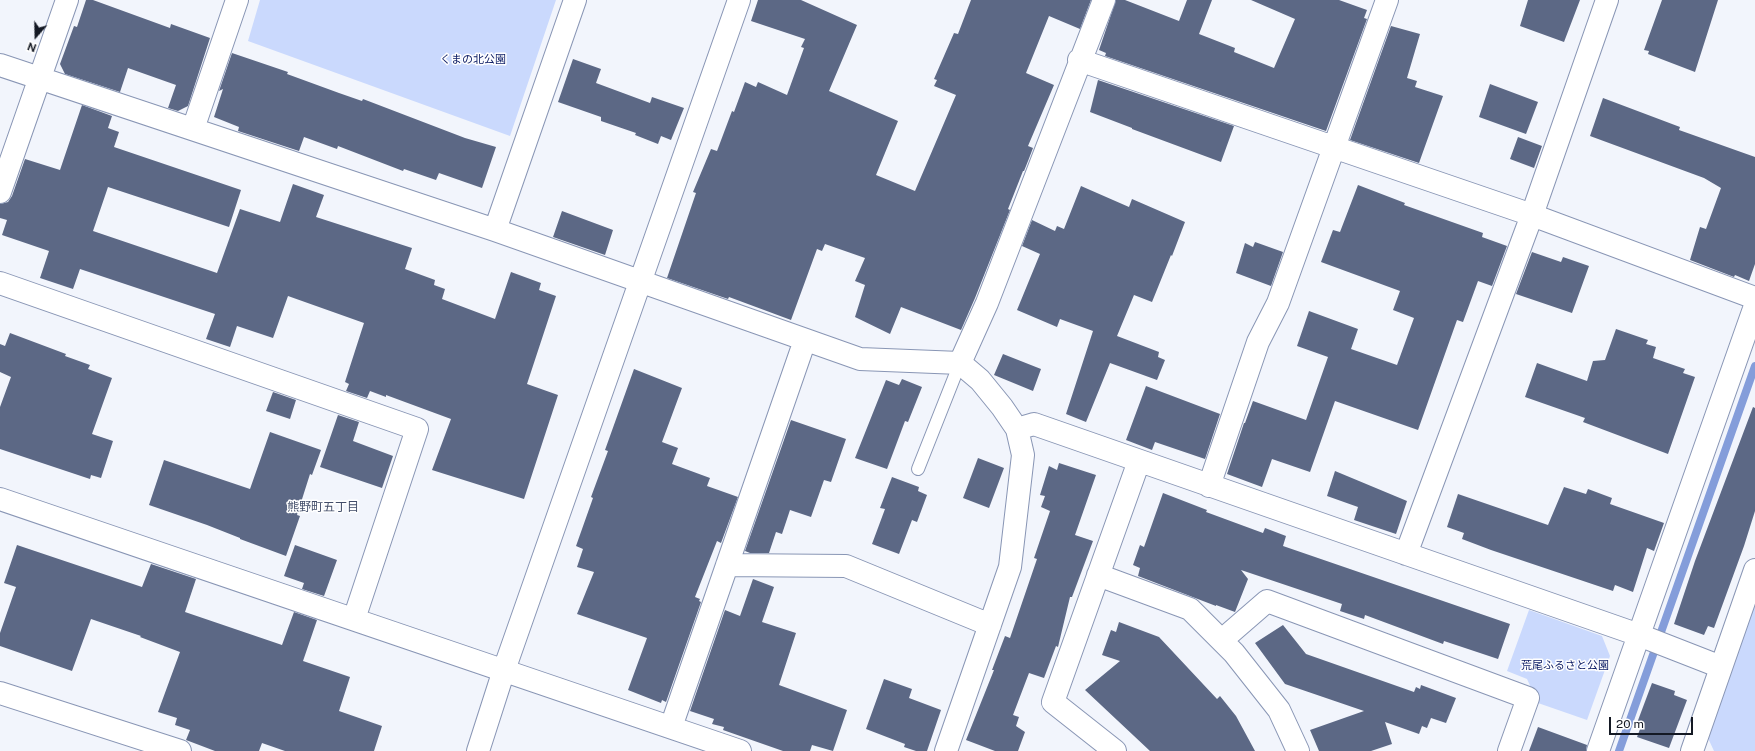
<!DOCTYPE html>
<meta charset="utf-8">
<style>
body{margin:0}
#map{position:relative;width:1755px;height:751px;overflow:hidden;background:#f2f5fc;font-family:"Public Sans",sans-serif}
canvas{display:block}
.north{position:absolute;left:16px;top:16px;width:40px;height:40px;-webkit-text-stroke:3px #fff;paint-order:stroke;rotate:200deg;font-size:11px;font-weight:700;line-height:16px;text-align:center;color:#141924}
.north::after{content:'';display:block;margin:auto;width:14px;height:18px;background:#141924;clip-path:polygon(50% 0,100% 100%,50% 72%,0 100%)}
.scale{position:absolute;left:1609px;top:717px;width:84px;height:18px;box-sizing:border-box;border:2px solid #141924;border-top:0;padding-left:5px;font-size:12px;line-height:14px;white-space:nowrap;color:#141924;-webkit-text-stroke:3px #fff;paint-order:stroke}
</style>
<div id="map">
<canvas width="1755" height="751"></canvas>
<div class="north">N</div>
<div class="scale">20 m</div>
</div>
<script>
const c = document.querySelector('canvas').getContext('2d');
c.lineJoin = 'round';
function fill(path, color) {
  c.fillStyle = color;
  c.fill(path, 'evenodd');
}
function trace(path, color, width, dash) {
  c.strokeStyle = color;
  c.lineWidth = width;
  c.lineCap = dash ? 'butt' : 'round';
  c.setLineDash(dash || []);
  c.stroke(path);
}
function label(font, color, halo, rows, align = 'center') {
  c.font = font + ' "Public Sans","Noto Sans JP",sans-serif';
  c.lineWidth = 3;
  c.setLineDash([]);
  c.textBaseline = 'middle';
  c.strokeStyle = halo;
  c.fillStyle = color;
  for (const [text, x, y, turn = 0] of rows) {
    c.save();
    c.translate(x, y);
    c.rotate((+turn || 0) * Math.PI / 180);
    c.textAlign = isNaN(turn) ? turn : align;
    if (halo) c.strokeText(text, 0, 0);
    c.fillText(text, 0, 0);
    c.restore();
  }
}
const green = new Path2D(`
 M260 0H556L510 136 248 41Z
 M1755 601V751H1714L1707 736Z
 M1529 610 1602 636 1610 656 1587 720 1538 703 1527 679 1507 671Z`);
const stream = new Path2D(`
 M1619 751 1755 366`);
const building = new Path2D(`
 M86 0H93L170 28 171 24 210 38 188 106 178 111 168 108 176 85 128 68 120 92 65 74 60 64 74 26 77 27Z
 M758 0H801L857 25 829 91 898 121 876 175 915 191 956 95 934 86 937 80 934 79 954 33 958 34 971 0H1091L1080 29 1049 16 1026 73 1054 85 1028 146 1033 148 1028 161 1024 171H1023L1008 209 1010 210 975 298 961 330 901 307 890 334 855 317 865 285 855 281 865 258 825 244 822 251 817 249 791 320 729 297 728 299 667 278 696 193 693 192 711 149 717 151 732 111 734 112 745 82 756 87 758 82 787 95 804 48 801 47 805 39 751 21Z
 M1116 0H1125L1179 21 1187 0H1212L1199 34 1235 48 1234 52 1274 68 1295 19 1251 0H1339L1367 10 1364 18 1367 19 1326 131 1105 56 1106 53 1099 50Z
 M1528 0H1580L1564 42 1520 26Z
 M1662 0H1718L1695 72 1648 54 1649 51 1644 50Z
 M1391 26 1420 34 1407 78 1417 81 1415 87 1443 96 1419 163 1350 140Z
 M232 53 288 72 287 74 339 93 362 101 363 99 465 138 496 147 482 188 439 173 436 180 404 169 403 171 338 146 337 149 304 137 299 151 238 131 239 127 214 117 223 89 219 91Z
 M573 59 601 69 596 83 650 103 652 97 684 108 671 140 661 136 658 144 635 135 636 133 601 121V117L558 102Z
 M1098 80 1234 126 1221 162 1132 129V128L1090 112Z
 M1490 84 1538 102 1526 134 1479 117Z
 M1603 98 1680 127 1679 130 1755 157V264L1749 281 1735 275 1734 277 1690 260 1700 227 1706 229 1721 188 1704 178 1590 136Z
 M82 105 112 116 108 128 119 132 114 147 241 190 229 227 108 187 93 231 217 273 240 209 280 222 293 184 324 195 316 217 412 248 405 269 435 280 434 285 445 289 442 299 495 319 511 272 541 283 539 290 556 296 527 384 558 395 524 499 432 470 451 419 386 395V397L370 391 367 398 346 391 349 384 345 382 364 323 288 296 273 338 237 326 230 347 206 339 215 314 80 269 73 289 40 278 49 251 2 235 7 220 0 218V204L8 202 12 196 25 159 60 170Z
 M1518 137 1542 146 1534 168 1510 159Z
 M1358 185 1405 203 1404 205 1483 233 1482 237 1507 246 1492 286 1478 281 1463 322 1457 320 1418 430 1335 401 1310 472 1272 459 1262 487 1227 474 1244 423H1245L1253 401 1306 420 1328 357 1297 346 1309 311 1358 329 1351 349 1397 365 1414 318 1393 310 1400 291 1321 262 1333 230 1340 232Z
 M1081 186 1129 207 1132 199 1185 222 1172 256 1171 255 1152 302 1134 295 1117 336 1159 352 1158 357 1165 360 1157 380 1110 363 1086 422 1066 414 1093 331 1060 319 1057 327 1017 310 1040 254 1022 246 1032 220 1055 231 1057 226 1064 229Z
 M562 211 613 230 605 255 553 237Z
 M1255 242 1283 252 1271 286 1236 273 1245 243 1253 247Z
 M1532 252 1561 262 1563 257 1589 266 1572 313 1516 294Z
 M1616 329 1648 340 1646 344 1656 347 1653 358 1685 369 1683 373 1695 377 1668 454 1583 422 1585 418 1525 397 1537 363 1587 381 1593 361 1605 360Z
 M10 333 66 354 65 356 90 365 88 369 112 378 92 434 113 441 101 478 91 475 90 479 0 449V407L11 377 0 372V344L5 346Z
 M1003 354 1041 369 1033 391 994 375Z
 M634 369 682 388 662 442 678 448 672 464 710 478 707 486 738 497 721 543 717 541 695 597 700 599 699 601 701 602 666 702 662 700 661 703 628 690 647 638 577 614 594 572 577 567 583 549 576 546 593 498 591 497 608 451 605 450Z
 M902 379 922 387 908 422 905 421 887 469 855 458 886 380 899 385Z
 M1146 386 1220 414 1205 459 1155 442 1152 450 1126 440Z
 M273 392 296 400 290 419 266 411Z
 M1753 407 1755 408V511L1744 546 1714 628 1708 626 1704 635 1674 624 1695 561Z
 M338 415 359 422 353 441 393 456 382 488 320 467Z
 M791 420 846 439 831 482 824 480 811 517 790 510 782 534 776 532 769 553H750L745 551Z
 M270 432 321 450 312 475 310 474 297 515 300 516 286 556 240 539V538L207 525 149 505 164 460 250 489Z
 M978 458 1004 468 989 508 963 498Z
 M1059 463 1096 475 1075 535 1093 541 1072 597H1070L1058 647 1056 646 1044 678 1029 673 1013 715 1019 717 1016 726 1025 732 1018 751H995L966 740 994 670H992L1005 636 1010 638 1037 559 1034 558 1050 511 1041 507 1045 496 1040 495 1049 466 1057 470Z
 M1335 471 1407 501 1396 534 1354 520 1358 507 1327 496Z
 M892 477 919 487 918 491 927 495 917 522 912 520 899 554 872 544 885 509 880 508Z
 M1564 487 1586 494 1588 489 1612 498 1610 504 1664 523 1654 551 1647 548 1633 592 1615 585 1613 591 1491 550 1462 539 1464 533 1447 527 1458 494 1548 525Z
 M1163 493 1207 510 1206 512 1263 533 1265 528 1286 536 1283 546 1510 624 1498 659 1444 641 1443 644 1365 615 1364 619 1340 611 1342 604 1241 570 1248 579 1235 612 1216 605V606L1138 576 1140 568 1133 565 1140 545 1144 547Z
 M17 545 142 587 151 564 196 579 185 612 282 645 294 612 317 620 303 661 350 677 339 711 382 726 374 751H285L262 743 259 751H215L186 740 190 730 175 725 177 718 158 712 180 652 140 637 141 636 91 619 72 671 0 646V633L16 587 4 583Z
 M295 545 337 560 324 596 302 589 304 583 284 576Z
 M753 579 774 587 762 622 796 633 779 685 847 710 833 751 812 745 810 751H783L723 730 724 727 712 724 714 719 690 711 725 610 740 616Z
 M1119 622 1159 637 1217 699 1220 696 1236 716 1255 751H1150L1085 690 1120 661 1102 655 1111 630 1116 632Z
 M1283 625 1306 654 1414 692 1416 687 1420 689 1421 685 1456 698 1446 723 1431 718 1427 728 1422 726 1419 734 1385 722 1392 744 1371 751H1319L1310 730 1364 711 1285 684 1255 643Z
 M884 679 912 689 909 698 941 710 927 751H916L904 747 905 744 866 729Z
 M1652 683 1675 691 1674 695 1687 700 1669 748 1637 737 1642 724 1637 723Z
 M1538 727 1587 745 1586 751H1529Z`);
const service = new Path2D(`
 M918 469 960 363`);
const minor = new Path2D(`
 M1079 60 1532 215 1755 298
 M0 65 495 230 860 359 960 363 980 380 1002 407 1017 429 1023 455 1010 567 946 751
 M193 129 237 0
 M0 192 67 0
 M495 230 575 0
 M0 283 417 429 354 619
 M960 363 987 303 1104 0
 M1017 429 1034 424 1639 635 1721 667
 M1209 486 1258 342 1278 303 1387 0
 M0 499 740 751
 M1406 554 1532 215 1607 0
 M727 565 846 566 990 625
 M1098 575 1190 609 1234 653 1279 710 1298 751
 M1222 640 1267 601 1528 698 1509 751
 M0 693 180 751
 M671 727 805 340
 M478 751 504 670 739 0
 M1115 751 1053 702 1139 461
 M1598 751 1755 306
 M1692 751 1755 570`);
const parkNames = [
 ["くまの北公園",473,60],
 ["荒尾ふるさと公園",1565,666]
];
const neighbourhoodNames = [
 ["熊野町五丁目",323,507]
];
fill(green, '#cad9fd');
trace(stream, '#849dda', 8);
fill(building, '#5c6885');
trace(service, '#8996b5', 14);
trace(minor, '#8996b5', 24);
trace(service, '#fff', 12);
trace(minor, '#fff', 22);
label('11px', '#112168', '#fff', parkNames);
label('12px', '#424d69', '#fff', neighbourhoodNames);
</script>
